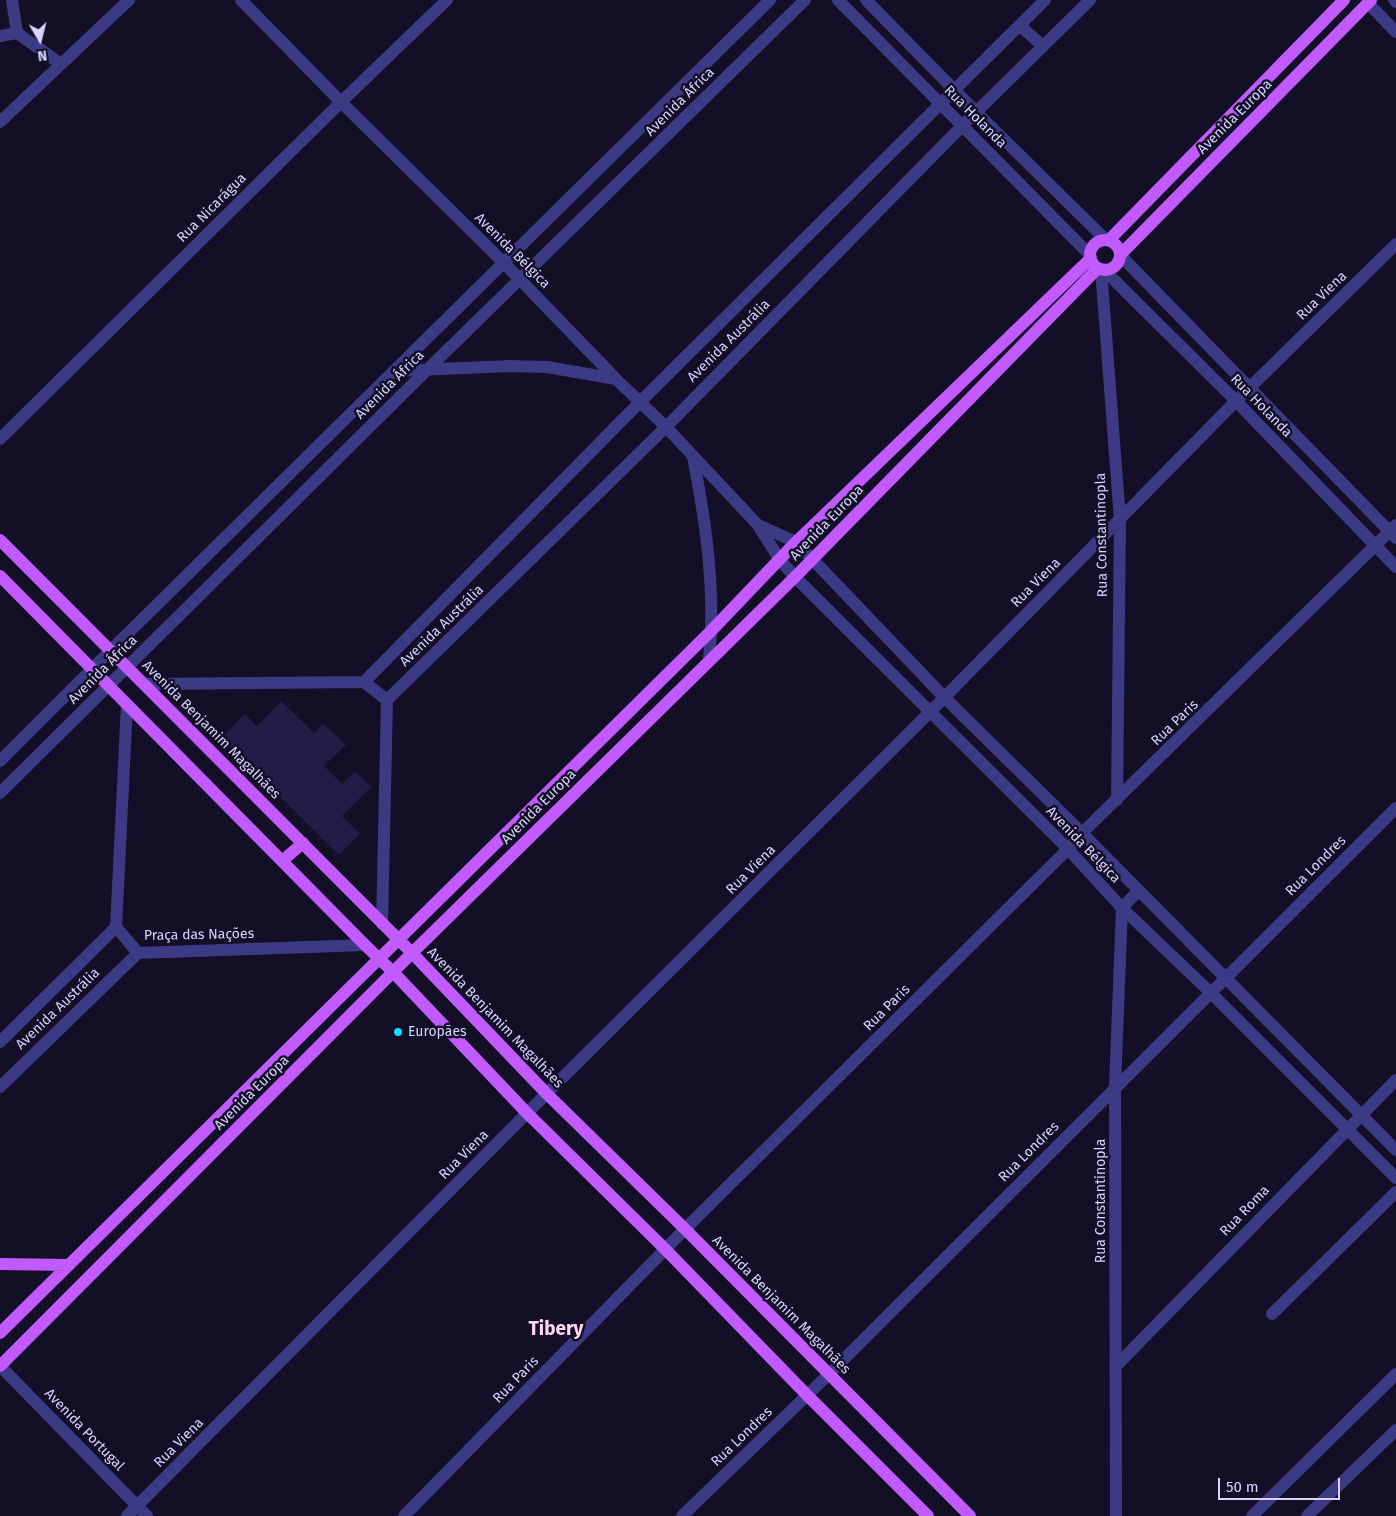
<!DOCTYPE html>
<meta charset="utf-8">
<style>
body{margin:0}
#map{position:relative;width:1396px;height:1516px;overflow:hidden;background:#130f26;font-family:"Fira Sans",sans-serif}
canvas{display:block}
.north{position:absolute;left:15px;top:15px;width:50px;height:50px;-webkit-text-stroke:4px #130f26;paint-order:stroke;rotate:172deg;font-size:14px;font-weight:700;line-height:20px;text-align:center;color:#d9d4ff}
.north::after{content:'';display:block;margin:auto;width:18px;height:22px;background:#d9d4ff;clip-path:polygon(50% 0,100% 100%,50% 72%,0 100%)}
.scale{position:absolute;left:1218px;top:1478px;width:122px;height:22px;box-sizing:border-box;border:2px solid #d9d4ff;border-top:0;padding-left:6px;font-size:15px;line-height:18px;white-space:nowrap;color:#d9d4ff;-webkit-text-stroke:4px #130f26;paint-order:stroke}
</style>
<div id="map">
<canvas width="1396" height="1516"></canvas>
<div class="north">N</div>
<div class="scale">50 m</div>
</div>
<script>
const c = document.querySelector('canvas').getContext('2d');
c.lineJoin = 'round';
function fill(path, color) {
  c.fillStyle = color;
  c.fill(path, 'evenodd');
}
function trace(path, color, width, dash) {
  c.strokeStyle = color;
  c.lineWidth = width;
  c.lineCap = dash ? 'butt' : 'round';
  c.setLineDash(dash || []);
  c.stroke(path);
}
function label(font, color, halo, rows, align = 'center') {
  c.font = font + ' "Fira Sans",sans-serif';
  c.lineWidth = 5;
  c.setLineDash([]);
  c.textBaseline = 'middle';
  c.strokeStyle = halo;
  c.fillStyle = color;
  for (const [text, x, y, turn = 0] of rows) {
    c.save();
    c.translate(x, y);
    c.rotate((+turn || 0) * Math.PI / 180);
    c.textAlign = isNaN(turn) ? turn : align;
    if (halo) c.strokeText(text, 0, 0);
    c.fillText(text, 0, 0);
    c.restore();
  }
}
const building = new Path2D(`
 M281 701 314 733 323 723 346 745 324 766 342 784 355 771 371 787 342 816 360 834 339 855 221 738 245 714 257 726Z`);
const minor = new Path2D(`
 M12 0 17 33 61 64
 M241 0 341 102 503 262 616 379 666 427 758 525 780 560 795 577 1068 849 1122 908 1211 993 1396 1178
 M838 0 1090 255
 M866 0 976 112 1105 239
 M1394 0 1396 2
 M1368 3 1396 32
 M1020 26 1043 46
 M0 36 17 33
 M0 122 129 0
 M1120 255 1396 538
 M1101 269 1120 520 1117 800
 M1103 269 1236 401 1396 567
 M394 371 510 366 547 367 616 379
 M0 439 341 102 447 0
 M693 457C706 523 716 592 709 660
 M758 525 796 542 944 697 1082 833 1396 1150
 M364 682 640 402 1045 0
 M145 684 364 682 387 700 382 924
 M387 700 666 427 963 125 1090 0
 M127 705 116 927 138 953 365 945
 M0 761 111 650 770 0
 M0 793 428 369 805 0
 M0 1042 116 927
 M0 1087 138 953
 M1272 1314 1396 1192
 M1117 1365 1396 1080
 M0 1366 147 1516
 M127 1516 527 1113 930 712 1236 401 1396 244
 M404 1516 685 1229 1068 849 1082 833 1396 525
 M682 1516 828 1375 1396 808
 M1116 1516 1115 1087 1122 908 1138 891
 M1252 1516 1396 1374
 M1307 1516 1396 1430`);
const major = new Path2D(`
 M1109 240 1344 0
 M1090 255a15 15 0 1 1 30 0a15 15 0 1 1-30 0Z
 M1120 255 1371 0
 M0 540 412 953 547 1094 685 1229 970 1516
 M0 576 365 945 393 972 527 1113 665 1249 807 1395 928 1516
 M282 861 303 843
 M0 1264 69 1265
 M0 1333 712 630 796 542 1091 258
 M0 1366 412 953 795 577 1098 268`);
const markers = [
 [398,1032,5,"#00e5ff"]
];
const streetNames = [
 ["Avenida África",680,102,-45],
 ["Rua Holanda",975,117,45],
 ["Avenida Europa",1235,117,-45],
 ["Rua Nicarágua",212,208,-45],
 ["Avenida Bélgica",512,251,45],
 ["Rua Viena",1322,296,-44],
 ["Avenida Austrália",729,341,-45],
 ["Avenida África",390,385,-45],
 ["Rua Holanda",1261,406,46],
 ["Avenida Europa",827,523,-46],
 ["Rua Constantinopla",1102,535,-91],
 ["Rua Viena",1036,583,-45],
 ["Avenida Austrália",442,626,-44],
 ["Avenida África",103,670,-45],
 ["Rua Paris",1175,723,-44],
 ["Avenida Benjamim Magalhães",211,730,45],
 ["Avenida Europa",539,807,-45],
 ["Avenida Bélgica",1083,845,46],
 ["Rua Londres",1316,866,-45],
 ["Rua Viena",751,870,-45],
 ["Praça das Nações",199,935,-1],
 ["Rua Paris",887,1008,-45],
 ["Avenida Austrália",58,1009,-44],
 ["Avenida Benjamim Magalhães",495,1018,46],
 ["Avenida Europa",252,1093,-45],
 ["Rua Londres",1029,1152,-45],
 ["Rua Viena",464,1155,-45],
 ["Rua Constantinopla",1101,1201,-90],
 ["Rua Roma",1245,1211,-46],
 ["Avenida Benjamim Magalhães",781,1305,45],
 ["Rua Paris",516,1380,-46],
 ["Avenida Portugal",84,1430,46],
 ["Rua Londres",742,1437,-44],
 ["Rua Viena",179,1443,-45]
];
const poiNames = [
 ["Europães",408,1032]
];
const districtNames = [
 ["Tibery",556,1330]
];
fill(building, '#241b47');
trace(minor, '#3d3a85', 12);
trace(major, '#c25bff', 12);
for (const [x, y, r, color] of markers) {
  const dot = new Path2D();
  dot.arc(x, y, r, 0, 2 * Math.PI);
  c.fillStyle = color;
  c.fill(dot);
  trace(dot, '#130f26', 2);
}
label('14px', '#d9d4ff', '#130f26', streetNames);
label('14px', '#d9d4ff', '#130f26', poiNames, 'left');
label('bold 19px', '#ffd6f0', '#130f26', districtNames);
</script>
